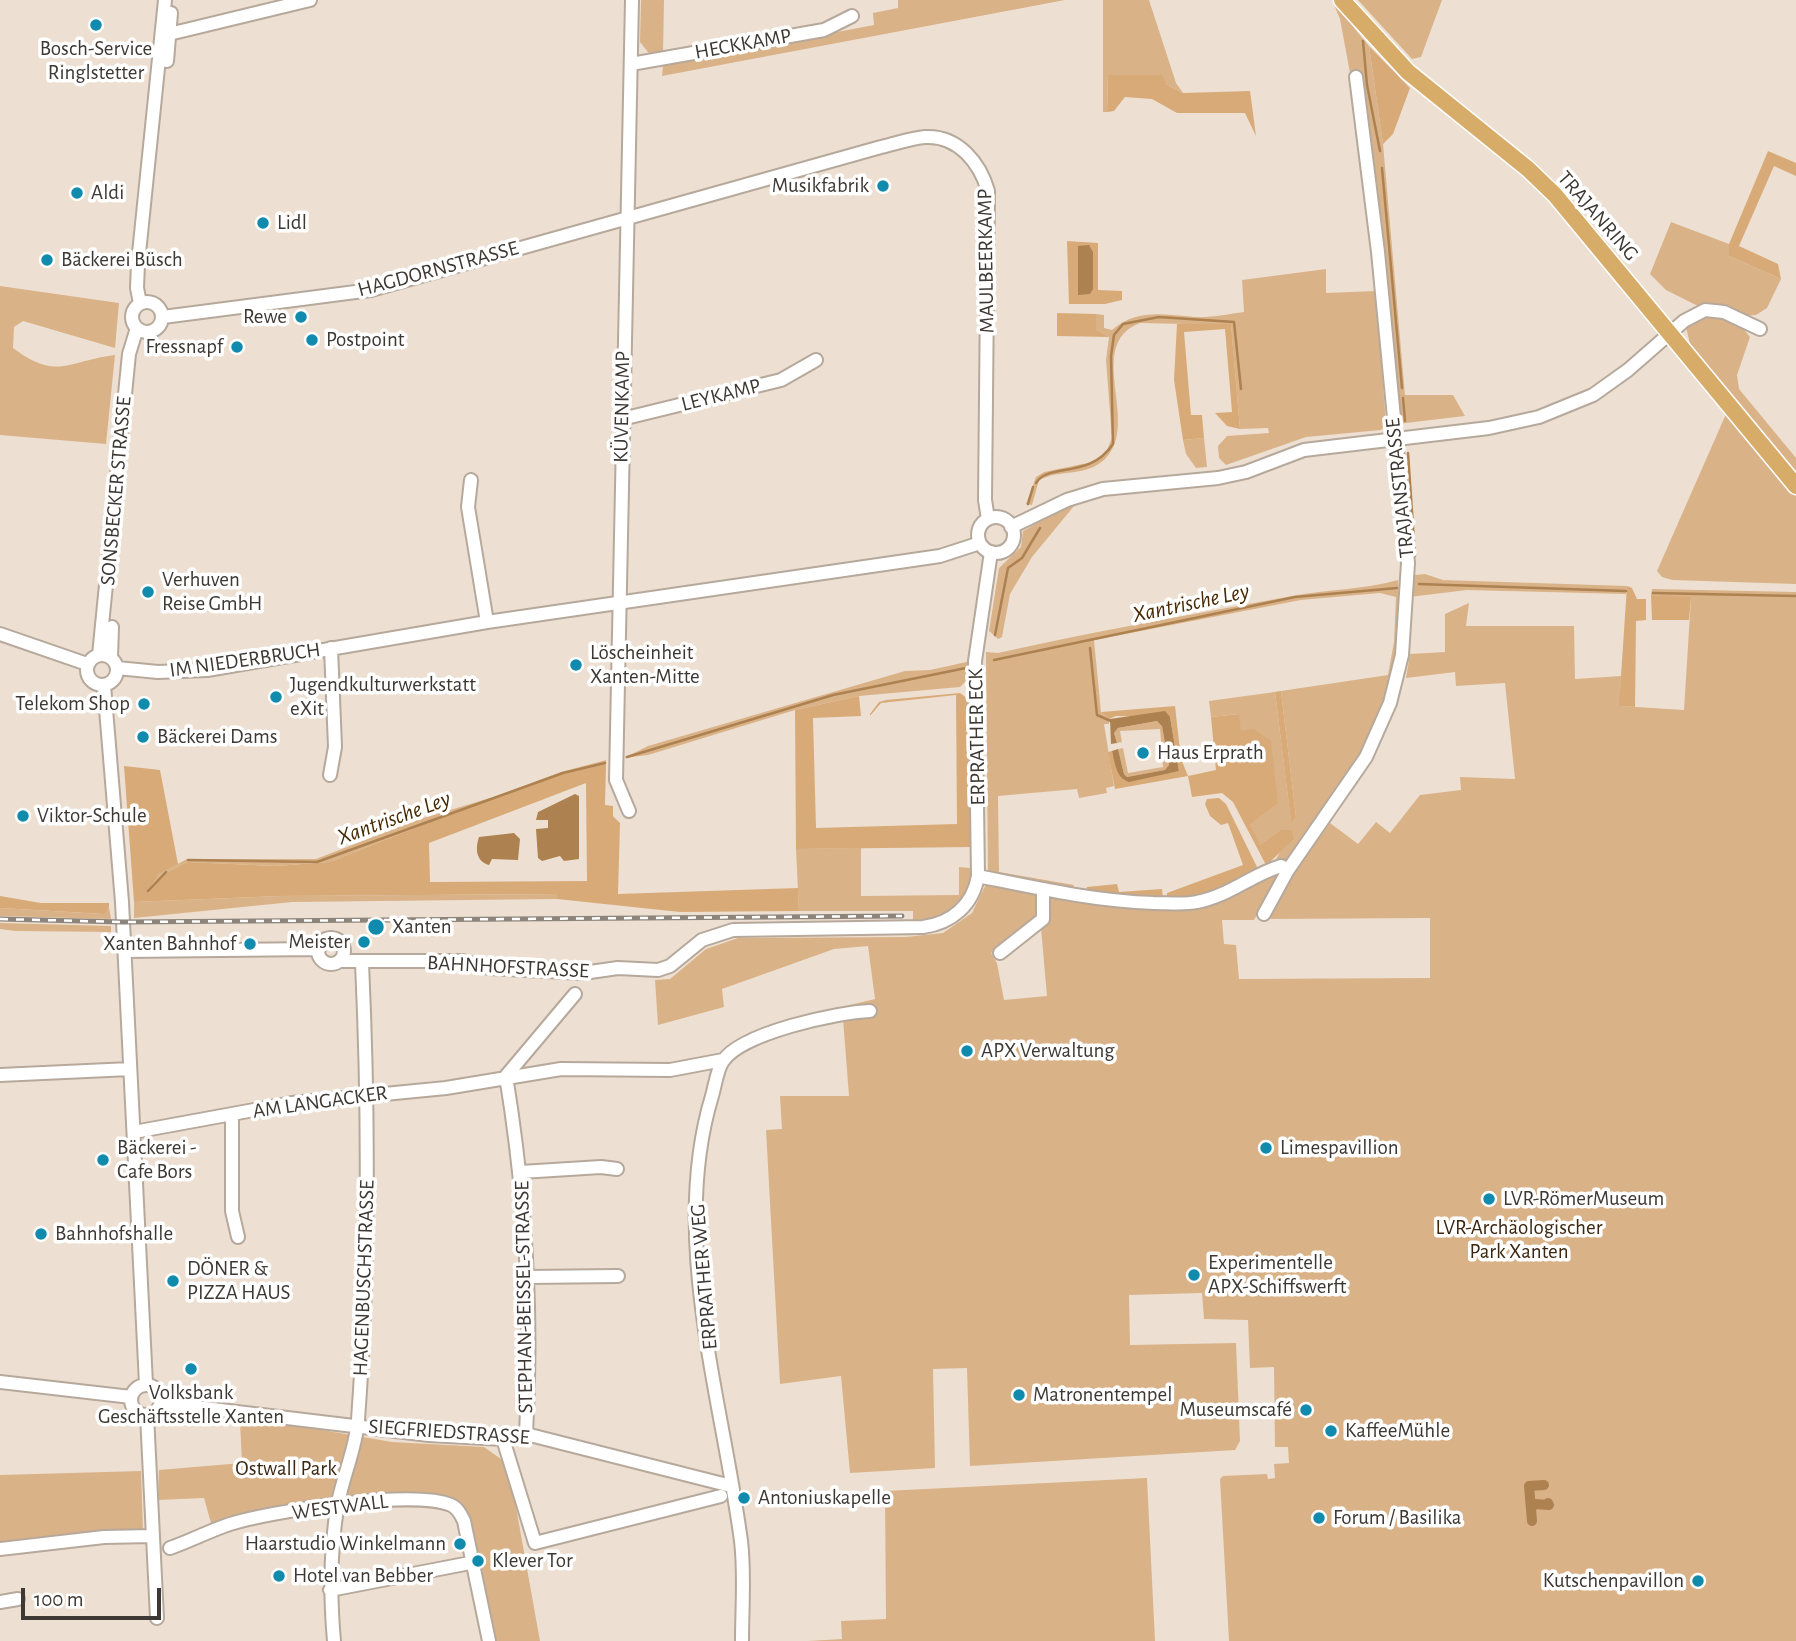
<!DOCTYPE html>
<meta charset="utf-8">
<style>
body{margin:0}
#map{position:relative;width:1796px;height:1641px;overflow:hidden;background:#ede0d2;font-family:"Alegreya Sans",sans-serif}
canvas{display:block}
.scale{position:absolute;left:21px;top:1588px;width:140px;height:32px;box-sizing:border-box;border:4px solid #3d3833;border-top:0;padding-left:9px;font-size:21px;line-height:24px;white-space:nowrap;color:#3d3833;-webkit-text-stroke:5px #fff;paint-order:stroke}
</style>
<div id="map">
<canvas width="1796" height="1641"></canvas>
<div class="scale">100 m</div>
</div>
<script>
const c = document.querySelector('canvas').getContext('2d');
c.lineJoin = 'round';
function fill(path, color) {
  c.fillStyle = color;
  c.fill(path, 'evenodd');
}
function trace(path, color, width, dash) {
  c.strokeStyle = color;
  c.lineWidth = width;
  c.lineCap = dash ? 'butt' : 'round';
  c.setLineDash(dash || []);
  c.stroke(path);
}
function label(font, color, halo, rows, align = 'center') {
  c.font = font + ' "Alegreya Sans",sans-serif';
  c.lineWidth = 7;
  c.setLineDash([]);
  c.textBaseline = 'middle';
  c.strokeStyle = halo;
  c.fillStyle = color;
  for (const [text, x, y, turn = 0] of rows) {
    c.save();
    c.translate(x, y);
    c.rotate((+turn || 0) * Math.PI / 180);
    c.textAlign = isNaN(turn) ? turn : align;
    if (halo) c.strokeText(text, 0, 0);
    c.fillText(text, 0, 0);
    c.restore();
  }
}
const green = new Path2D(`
 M641 0H664L663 54 651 56 640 42Z
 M898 0H1065L662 76 663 65 874 25 873 13 898 8Z
 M1103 0H1149L1176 83 1183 93 1166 84 1108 75 1107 112H1103Z
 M1358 0H1442L1421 57 1412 59Z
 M1333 2 1369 46 1383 144 1405 395H1453L1465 416 1397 424 1381 238 1361 72 1350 73 1340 19Z
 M1671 222 1729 244V256L1781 279 1767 308 1756 315 1742 316 1714 305 1698 306 1666 290 1650 274Z
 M1326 269V293L1376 291 1386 425 1381 430 1306 437 1226 465 1219 458 1218 446 1227 436 1269 433 1268 428 1240 429 1231 325 1140 323C1083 345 1142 423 1105 459 1087 477 1060 469 1039 480L1032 505 1026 504 1036 477 1044 472 1097 461 1105 455 1112 438 1106 360 1109 337 1096 329V314L1104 315V328L1112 330C1137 308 1164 315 1195 317 1211 318 1228 314 1244 312L1242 280Z
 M0 286 119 303 115 348 23 321 14 327 13 348C57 381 67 361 115 355L106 444 0 435Z
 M1718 315 1741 326 1750 337 1737 375 1739 389 1796 458V476L1690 344 1686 327 1696 316Z
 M1726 414 1796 494V584L1672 580 1662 577 1657 571Z
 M1204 438 1207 467 1196 468 1186 454 1183 440Z
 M1073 503 1074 506 1032 557 1010 594 1002 637 998 639 989 631 999 568 1021 547 1023 531Z
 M1425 574 1443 580 1627 586 1626 594 1467 590 1409 597 1410 581 1415 575Z
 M1398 580C1402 637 1396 702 1364 755 1342 792 1315 826 1290 861H1275L1282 848 1294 840 1280 830 1259 846 1250 824 1238 714 1211 717 1209 701 1275 692 1291 821 1296 817 1281 691 1388 675 1394 642 1396 597 1380 593 1301 600 1094 640 1101 712 1109 719V724H1104L1114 786 1106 788 1107 793 1079 798 1077 789 998 796 999 872 1074 885 1071 891 988 874 986 652 998 653C1096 631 1194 614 1292 596 1328 589 1363 590 1398 580Z
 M1652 589 1796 592V1641H1229L1220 1479 1223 1476 1267 1474 1268 1479 1275 1478 1274 1464 1289 1463 1288 1447H1275L1274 1367 1250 1368 1248 1320 1204 1319 1202 1293 1129 1295 1130 1345 1236 1343 1240 1441 1235 1450 970 1466 967 1368 933 1369 935 1468 850 1473 841 1376 780 1384 766 1130 782 1129 780 1096H849L843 1019 837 1008 875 999 868 946 834 949 722 989 724 1007 658 1025 655 980 670 979 706 949 738 938 906 937 943 933 972 913 988 880 1040 892 1041 917 991 953 997 963 1004 1000 1047 996 1041 928 1047 896 1150 908 1277 870 1279 874 1254 920H1222L1224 944 1236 945 1239 979 1430 978V918L1270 919 1289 880 1330 823 1358 844 1376 822 1390 833 1420 795 1461 790 1460 777 1515 779 1505 683 1456 686 1455 672 1406 678 1410 654 1445 652V614L1469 603 1466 626H1574L1575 679 1621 676 1620 706 1684 710 1691 598 1651 595Z
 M971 661V676L960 687 859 696 795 710 648 755 624 758 648 746 905 671 930 670Z
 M1157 721 1162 725 1169 765 1166 770 1127 777 1124 774 1118 749 1123 748 1128 773 1163 767 1160 729 1120 731 1122 742 1117 743 1114 733 1118 728Z
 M606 760V764L563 774 447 815 330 862 275 866 187 862 160 876 146 892 159 874 187 859H316L417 820 500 795 561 772Z
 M861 848V896L959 895V867L970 868 975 874C962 908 950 919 913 924V911H799L796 849Z
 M557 894V899L292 902 134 918V902L279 896Z
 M109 907 111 919 0 916V908L103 914Z
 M0 923 111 926V932L15 931 0 929Z
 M240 1421 299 1426 392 1442 484 1447 501 1459 512 1485 540 1641H489L460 1514 410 1499 211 1523 204 1498 158 1500 159 1470 242 1463Z
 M141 1471 143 1531 55 1535 0 1543V1475Z
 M1147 1478 1155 1641H808L842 1639 841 1621 886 1619 885 1491Z`);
const forest = new Path2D(`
 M1369 46 1410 88 1393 134 1383 144Z
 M1108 75H1162L1166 84 1183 93 1250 91 1256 136 1245 113H1177L1152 99 1125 97 1114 111 1107 112Z
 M1768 151 1796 163V176L1774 166 1739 246 1778 264 1781 279 1729 256V244Z
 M1067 241 1098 243V290L1122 291V300L1105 304H1069Z
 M1057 313 1096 314V329L1109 337 1057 336Z
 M1177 324H1231L1240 429 1227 426 1215 413 1232 412 1225 329 1184 332 1191 415H1202L1204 438 1183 440 1174 380Z
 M1627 586 1632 588 1637 599H1646V620L1636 621 1635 707 1619 706Z
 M1651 595 1691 597 1689 620H1652Z
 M1281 691 1296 817 1291 822 1275 692Z
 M960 693 972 702 974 847 796 849 795 710 859 696 861 716 813 718 816 828 957 824 956 695 881 703 870 716V714L879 702 886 700Z
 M1175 706 1181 759 1188 776 1216 770 1211 717 1239 714 1241 731 1254 729 1271 741 1278 803 1250 824 1260 845 1280 830H1292L1294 840C1282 848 1277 857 1266 865L1233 802 1222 793 1192 797 1188 776 1115 789 1108 752 1112 751 1117 768 1124 780 1179 771 1170 717 1116 716 1109 719 1101 712Z
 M606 764 605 805 613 806V816L620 823 618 894 798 888 799 911 680 912 557 899V894L279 896 134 902 124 766 160 770 178 864 159 874 147 892 160 876 187 862 275 866 330 862 447 815 563 774ZM586 783 587 881 430 882 429 843Z
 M1219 798 1226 804 1259 871 1200 898H1167V893L1243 865 1228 823 1221 825 1210 816 1205 804 1207 799Z
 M1117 884 1119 892 1162 889 1163 898 1086 895 1087 887Z
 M0 896 41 903H109V907L104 914 0 908Z`);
const water = new Path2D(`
 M1089 245 1093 252V289L1090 294 1078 295V246Z
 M1165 711 1170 717 1179 771 1129 782C1116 778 1115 763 1112 751L1118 749 1124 774 1127 777 1165 770 1169 765 1162 726 1157 721 1118 728 1114 733 1117 743 1111 744 1110 719Z
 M575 794 579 796V859L564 861 560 856 542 861 538 858 536 829 548 828V820H536L538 812Z
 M514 833 520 839 518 860 492 859 489 865C476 861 475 849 479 837Z`);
const stream = new Path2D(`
 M1363 41 1367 85 1380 151
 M1382 168 1402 388
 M1403 398 1405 421
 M1408 453 1415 556
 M1036 483C1049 462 1089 480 1113 444L1111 356 1114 335 1123 324 1159 317 1234 322 1241 389
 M1028 504 1033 487
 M1419 584 1626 591
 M1653 593 1796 596
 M995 635 1008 568 1022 558 1040 528
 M1090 648 1097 715 1111 721
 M994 660 1295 597 1397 588
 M627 757 833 695 966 668
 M188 860 317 862 563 773 605 763
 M148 891 166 872`);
const canal = new Path2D(`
 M1531 1508 1535 1504 1549 1505 1548 1503
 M1532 1521 1529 1486 1544 1485`);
const minor = new Path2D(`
 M165 35 310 0
 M167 61 171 13
 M631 64 824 30 852 16
 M132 317a15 15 0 1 1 30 0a15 15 0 1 1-30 0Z
 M140 303 137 288 138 263 165 0
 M163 317 371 290 881 147C895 144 911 138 925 137 958 135 980 163 988 191L985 500 988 519
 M622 419 781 380 816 360
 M471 480 468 507 487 622
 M978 535a18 18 0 1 1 36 0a18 18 0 1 1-36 0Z
 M1011 527 1067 500 1103 489 1218 478 1246 472 1304 450 1489 428 1539 417 1593 395 1628 370 1684 321 1705 310 1724 312 1760 329
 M0 634 87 664
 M87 670a15 15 0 1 1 30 0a15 15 0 1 1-30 0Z
 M99 655 129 354 137 328
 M111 657 112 627
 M117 668 158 672 207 670 487 622 940 556 980 543
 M104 685 122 902 146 1384
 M330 775 335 747 331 648
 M629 811 616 780 632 0
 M978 876C1037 888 1094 901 1154 903 1168 903 1184 905 1197 902 1229 896 1251 875 1281 866L1288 870
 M1264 914 1288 870 1366 757 1390 703 1402 655 1408 563 1378 252 1356 77
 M318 951a13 13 0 1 1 26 0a13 13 0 1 1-26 0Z
 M124 951 319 949
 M1000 953 1043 919V889
 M339 961H462L489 968 583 973 618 968 658 970 670 966 702 940 733 930 923 927C952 923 973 905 978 876L975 661 991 552
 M0 1075 130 1069
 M506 1076C526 1198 533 1312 526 1434
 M506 1076 575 994
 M232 1114V1211L238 1237
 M134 1132 292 1103 446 1088 561 1069 670 1070 723 1060
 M521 1172 601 1167 617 1169
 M527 1277 618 1276
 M0 1382 131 1397
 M131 1400a15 15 0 1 1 30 0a15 15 0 1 1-30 0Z
 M162 1403 429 1435 503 1439 526 1434 731 1486
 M147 1415 157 1618
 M503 1439 535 1543 721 1496
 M170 1548C190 1541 209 1531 230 1524 270 1511 414 1489 451 1505 458 1508 461 1515 464 1521L489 1641
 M0 1549 104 1537 153 1536
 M330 1590 470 1563
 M0 1602 18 1599
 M334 1641C330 1596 330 1548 338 1503 343 1476 356 1448 358 1420 369 1268 369 1116 362 963
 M742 1641C742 1608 745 1573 741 1541 722 1398 669 1237 712 1096 715 1086 717 1069 723 1061 741 1033 838 1012 870 1011`);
const major = new Path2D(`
 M1342 0 1408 72 1528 169 1555 195 1796 486`);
const rail = new Path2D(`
 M0 919 123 922 902 916`);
const markers = [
 [96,25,7,"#118bad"],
 [883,186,7,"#118bad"],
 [77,193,7,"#118bad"],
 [263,223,7,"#118bad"],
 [47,260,7,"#118bad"],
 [301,317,7,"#118bad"],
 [312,340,7,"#118bad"],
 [237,347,7,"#118bad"],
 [148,592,7,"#118bad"],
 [576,665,7,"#118bad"],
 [276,697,7,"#118bad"],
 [144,704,7,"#118bad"],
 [143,737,7,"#118bad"],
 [1143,753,7,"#118bad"],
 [23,816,7,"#118bad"],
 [376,927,9,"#118bad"],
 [364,942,7,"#118bad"],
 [250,944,7,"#118bad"],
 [967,1051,7,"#118bad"],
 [1266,1148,7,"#118bad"],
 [103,1160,7,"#118bad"],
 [1489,1199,7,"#118bad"],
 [41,1234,7,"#118bad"],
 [1194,1275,7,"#118bad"],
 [173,1281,7,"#118bad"],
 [191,1369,7,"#118bad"],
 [1019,1395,7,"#118bad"],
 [1306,1410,7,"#118bad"],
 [1331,1431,7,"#118bad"],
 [744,1498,7,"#118bad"],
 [1319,1518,7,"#118bad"],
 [460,1544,7,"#118bad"],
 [478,1561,7,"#118bad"],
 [279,1576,7,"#118bad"],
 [1698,1581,7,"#118bad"]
];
const streetNames = [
 ["HECKKAMP",743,44,-10],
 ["TRAJANRING",1598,216,49],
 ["MAULBEERKAMP",986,261,-91],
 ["HAGDORNSTRASSE",438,269,-15],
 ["LEYKAMP",721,395,-14],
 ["KÜVENKAMP",622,407,-89],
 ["TRAJANSTRASSE",1400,488,-96],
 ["SONSBECKER STRASSE",116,491,-85],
 ["IM NIEDERBRUCH",245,660,-8],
 ["ERPRATHER ECK",977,737,-91],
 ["BAHNHOFSTRASSE",508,967,3],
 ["AM LANGACKER",320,1102,-8],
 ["ERPRATHER WEG",704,1277,-95],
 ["HAGENBUSCHSTRASSE",364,1278,-88],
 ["STEPHAN-BEISSEL-STRASSE",524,1297,-91],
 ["SIEGFRIEDSTRASSE",449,1432,4],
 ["WESTWALL",340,1507,-7]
];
const poiNames = [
 ["Bosch-Service",96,49,"center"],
 ["Ringlstetter",96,73,"center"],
 ["Musikfabrik",869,186,"right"],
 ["Aldi",91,193],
 ["Lidl",277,223],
 ["Bäckerei Büsch",61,260],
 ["Rewe",287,317,"right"],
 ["Postpoint",326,340],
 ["Fressnapf",223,347,"right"],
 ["Verhuven",162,580],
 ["Reise GmbH",162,604],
 ["Löscheinheit",590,653],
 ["Xanten-Mitte",590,677],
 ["Jugendkulturwerkstatt",290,685],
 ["eXit",290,709],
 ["Telekom Shop",130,704,"right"],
 ["Bäckerei Dams",157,737],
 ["Haus Erprath",1157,753],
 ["Viktor-Schule",37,816],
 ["Xanten",392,927],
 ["Meister",350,942,"right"],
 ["Xanten Bahnhof",236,944,"right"],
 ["APX Verwaltung",981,1051],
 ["Bäckerei -",117,1148],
 ["Cafe Bors",117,1172],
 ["Limespavillion",1280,1148],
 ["LVR-RömerMuseum",1503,1199],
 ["Bahnhofshalle",55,1234],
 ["Experimentelle",1208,1263],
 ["APX-Schiffswerft",1208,1287],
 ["DÖNER &",187,1269],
 ["PIZZA HAUS",187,1293],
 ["Volksbank",191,1393,"center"],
 ["Geschäftsstelle Xanten",191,1417,"center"],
 ["Matronentempel",1033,1395],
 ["Museumscafé",1292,1410,"right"],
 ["KaffeeMühle",1345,1431],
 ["Antoniuskapelle",758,1498],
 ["Forum / Basilika",1333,1518],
 ["Haarstudio Winkelmann",446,1544,"right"],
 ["Klever Tor",492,1561],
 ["Hotel van Bebber",293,1576],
 ["Kutschenpavillon",1684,1581,"right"]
];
const parkNames = [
 ["LVR-Archäologischer",1519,1228],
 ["Park Xanten",1519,1252],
 ["Ostwall Park",286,1469]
];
const waterNames = [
 ["Xantrische Ley",1191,603,-12],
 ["Xantrische Ley",394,818,-20]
];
fill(green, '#dab288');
fill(forest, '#d8aa78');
fill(water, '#ad8150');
trace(stream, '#ad8150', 2.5);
trace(canal, '#ad8150', 10);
trace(minor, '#b6a99c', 16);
trace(major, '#fff', 19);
trace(minor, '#fff', 12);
trace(major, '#d7ac69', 16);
trace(rail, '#8d847b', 5);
trace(rail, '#fff', 2.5, [8]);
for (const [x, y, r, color] of markers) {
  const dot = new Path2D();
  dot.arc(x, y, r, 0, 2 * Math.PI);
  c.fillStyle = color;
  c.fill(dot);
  trace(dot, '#fff', 2.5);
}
label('21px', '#3d3833', '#fff', streetNames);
label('21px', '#3d3833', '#fff', poiNames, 'left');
label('21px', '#3c2811', '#fff', parkNames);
label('italic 23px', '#472900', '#fff', waterNames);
</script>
